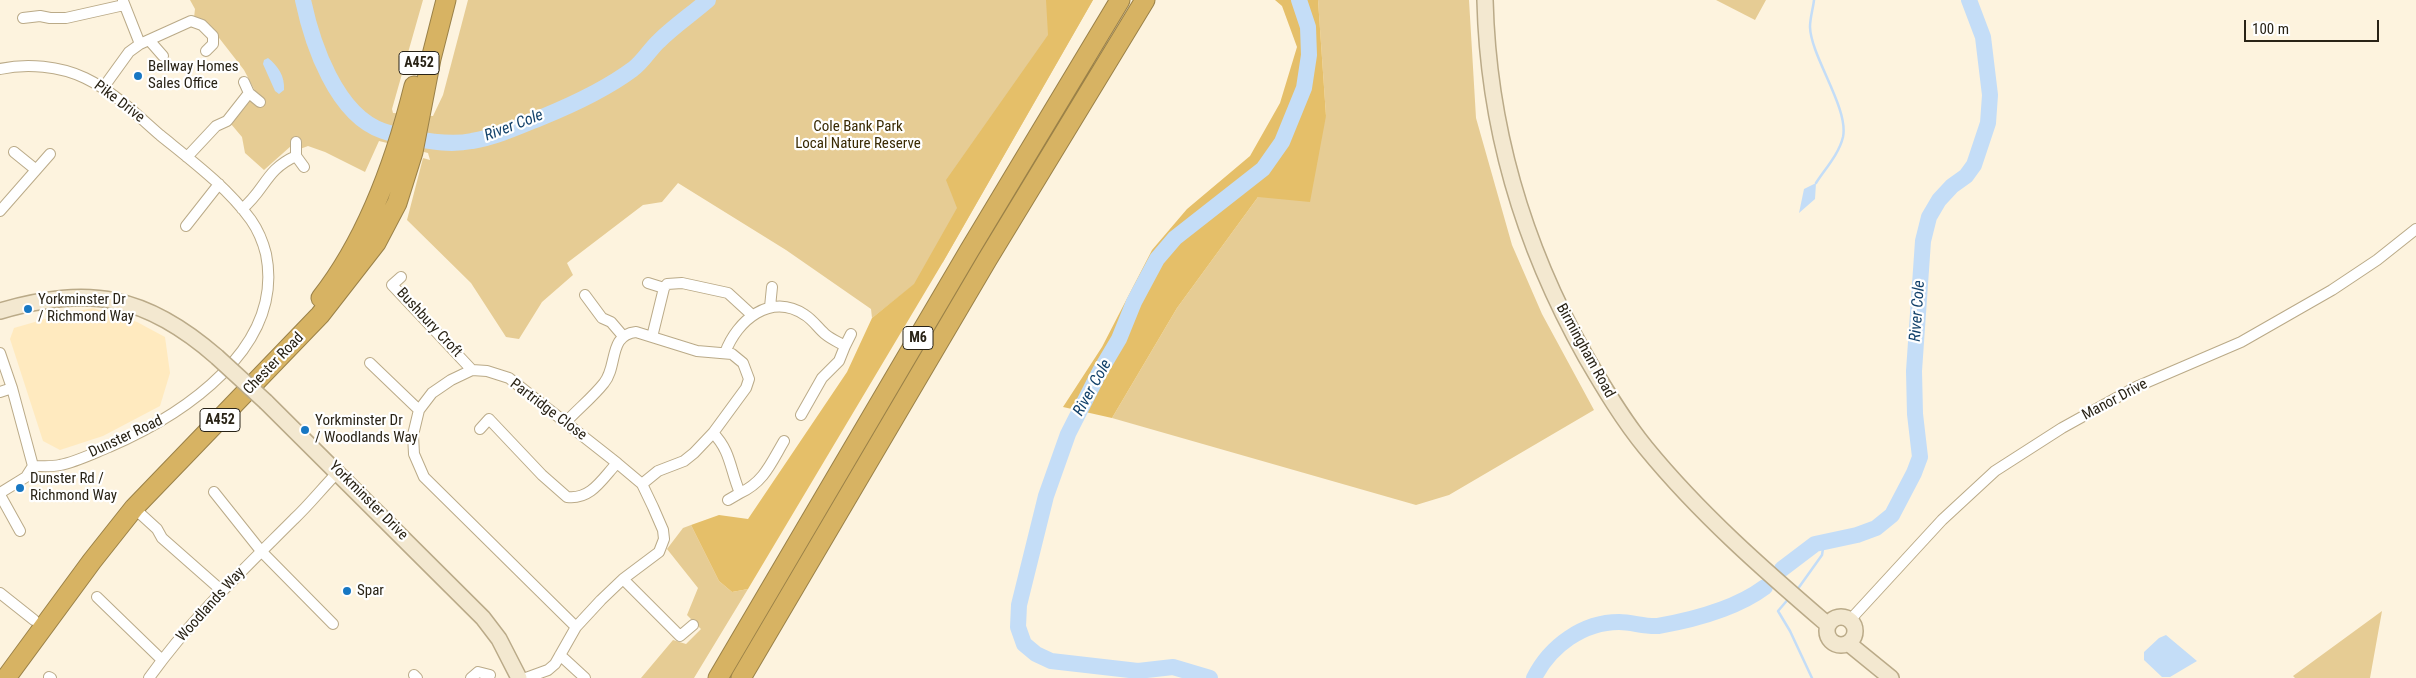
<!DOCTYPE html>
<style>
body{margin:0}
#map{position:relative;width:2416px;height:678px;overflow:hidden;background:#fdf3de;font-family:"Roboto Condensed",sans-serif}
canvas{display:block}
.scale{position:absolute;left:2244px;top:20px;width:135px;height:22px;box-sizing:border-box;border:2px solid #292316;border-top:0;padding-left:6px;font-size:15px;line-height:18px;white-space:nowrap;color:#292316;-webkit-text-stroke:4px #fff;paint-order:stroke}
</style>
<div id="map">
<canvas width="2416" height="678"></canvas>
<div class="scale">100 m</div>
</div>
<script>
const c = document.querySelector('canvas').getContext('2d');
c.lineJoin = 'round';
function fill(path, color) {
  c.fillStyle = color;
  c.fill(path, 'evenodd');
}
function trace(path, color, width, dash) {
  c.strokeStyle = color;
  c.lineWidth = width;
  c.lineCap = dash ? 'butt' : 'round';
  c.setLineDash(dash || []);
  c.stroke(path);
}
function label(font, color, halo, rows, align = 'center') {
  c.font = font + ' "Roboto Condensed",sans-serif';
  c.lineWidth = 4.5;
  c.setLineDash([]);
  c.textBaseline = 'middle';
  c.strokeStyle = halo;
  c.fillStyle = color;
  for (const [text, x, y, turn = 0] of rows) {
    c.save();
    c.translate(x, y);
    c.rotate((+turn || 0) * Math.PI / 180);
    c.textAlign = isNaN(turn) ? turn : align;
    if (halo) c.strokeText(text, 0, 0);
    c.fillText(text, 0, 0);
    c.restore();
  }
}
const built = new Path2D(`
 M93 308 137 322 165 337 170 373 160 406 103 436 60 450 43 441 10 339 14 328 59 315Z`);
const green = new Path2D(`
 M190 0H423L392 109 393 113 433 116 443 95 468 0H1093L943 262 872 318 871 309 786 250 678 183 662 202 643 205 567 263 573 275 542 302 519 339 506 337 471 283 407 220 423 158 430 160 428 153 379 141 365 172 325 152 308 146 300 149 298 137 293 139 291 146 264 170 245 153 242 137 231 124 255 91 244 70 209 25 203 20 194 18 195 9Z
 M1318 0H1469L1476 118 1512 245 1542 314 1594 410 1449 495 1416 505 1112 418 1177 308 1258 197 1326 116Z
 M1716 0H1766L1755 20Z
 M691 525 719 581 732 592 748 589 694 678H641L673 640 686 644 701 629 687 615 698 588 667 549 683 528Z
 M2382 611 2370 678H2295L2293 676Z`);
const forest = new Path2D(`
 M1046 0H1093L943 262 748 589 732 592 719 581 691 525 719 515 748 519 847 372 872 318 914 284 957 208 946 180 1048 35Z
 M1275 0H1318L1326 116 1310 202 1258 197 1177 308 1112 418 1063 407 1102 347 1152 250 1187 209 1250 156 1280 103 1297 47 1282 6Z`);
const water = new Path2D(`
 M268 58C278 66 285 76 284 90L279 94 275 91 263 64 264 60Z
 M1816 183 1815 199 1799 213 1804 189Z
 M2166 635 2197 661 2170 677H2162L2144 660V652L2159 638Z`);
const stream = new Path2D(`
 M1814 0C1813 9 1810 18 1810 27 1811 57 1849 108 1843 137 1839 154 1825 169 1816 183
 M1797 590 1822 555 1824 542
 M1790 597 1778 611 1790 631 1812 678`);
const river = new Path2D(`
 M303 0C312 43 336 115 383 131 392 134 402 136 412 138 432 142 452 145 472 141 496 137 518 127 540 118 572 105 605 90 633 69 643 62 650 49 659 41 674 26 692 14 708 0
 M1782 569 1815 544 1857 535 1876 528 1892 515 1914 473 1920 457 1915 414 1914 371 1923 241 1929 217 1939 200 1952 186 1966 176 1974 165 1988 123 1990 95 1983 37 1969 0
 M1210 678 1173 667 1138 671 1051 661 1036 654 1024 644 1018 627 1019 605 1046 496 1068 434 1100 371 1119 339 1134 302 1157 259 1175 238 1263 169 1282 142 1304 88 1309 55 1308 27 1299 0
 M1534 678C1550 646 1583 622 1619 622 1632 622 1645 627 1658 626 1692 620 1737 608 1765 587`);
const street = new Path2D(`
 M123 1 140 44
 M23 18 40 16 50 18H66L124 5
 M149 40 163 56
 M0 69C27 63 60 66 85 78 114 92 136 114 160 135 192 161 227 187 251 220 258 230 263 242 266 254 285 348 183 415 109 447 94 453 76 462 60 465 51 467 42 466 33 466
 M244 82 249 93 260 102
 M103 88 129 52 140 44 191 21 202 25 213 36V44L206 51
 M296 142V156L304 167
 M14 152 35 169
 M187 157 216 126 227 121 249 93
 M242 209C266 189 265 170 296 156
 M0 211 50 154
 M186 226 219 184
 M401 277 392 285 472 370
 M648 283 664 288
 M585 295 602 318 611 322 623 336
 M770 307 772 287
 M652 337 664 288 667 284 682 283 728 293 752 315
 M845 346 851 334
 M0 353 12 388 33 466
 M725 353C737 320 771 292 805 315 813 320 818 328 825 334 831 339 838 342 845 346L839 361 822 378 801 415
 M370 363 419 410
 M0 392 12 388
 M566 422C578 409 593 397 604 383 618 366 608 335 636 332L697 351 732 354 743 363 749 379 746 388 713 433 694 453 684 461 658 471 642 484
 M480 429 489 419 542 475 567 497C591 500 602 479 617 463
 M713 433C731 451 730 470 740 493 764 482 771 463 784 441
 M214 492 261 551 333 624
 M0 493 26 477 33 466
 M0 495 20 531
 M728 500 740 493
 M134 508 157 529 162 538 221 590
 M623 579 680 636 693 625
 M0 593 34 620
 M97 597 162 660
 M1850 620 1942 520 1995 471 2062 428 2136 387 2241 342 2332 290 2377 260 2416 229
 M560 655 585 678
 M414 675 417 678
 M49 677 51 678
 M149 678C191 619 243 570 294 519 310 504 323 487 339 471
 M471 678 478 672 490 675
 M526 678 548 670 555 664 576 627 601 600 623 579 659 552 664 539 663 530 653 507 642 484 617 463 509 378 487 371 472 370 451 380 432 393 419 410 413 435 414 454 424 477 576 627`);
const secondary = new Path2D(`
 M1485 0C1488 126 1524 247 1586 357 1604 388 1623 420 1646 448 1700 514 1764 570 1828 625
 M0 311C90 285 146 295 217 357
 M266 402 483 618 499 639 519 678
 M1827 631a14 14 0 1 1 28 0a14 14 0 1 1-28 0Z
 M1848 643 1891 678`);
const highway = new Path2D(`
 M321 298C368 238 396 159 414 86
 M6 678 92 561 134 508 320 315 376 243 397 203 413 152 431 59 446 0
 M718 678 969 251 1120 0
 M741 678 987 260 1145 0`);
const secondaryBridge = new Path2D(`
 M217 357 266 402`);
const markers = [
 [138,76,5,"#1777c3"],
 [28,309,5,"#1777c3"],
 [305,430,5,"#1777c3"],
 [20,488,5,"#1777c3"],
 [347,591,5,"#1777c3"]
];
const shields = [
 [419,63,40],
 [918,338,30],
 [220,420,40]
];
const shieldNames = [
 ["A452",419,63],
 ["M6",918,338],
 ["A452",220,420]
];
const poiNames = [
 ["Bellway Homes",148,67],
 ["Sales Office",148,84],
 ["Yorkminster Dr",38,300],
 ["/ Richmond Way",38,317],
 ["Yorkminster Dr",315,421],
 ["/ Woodlands Way",315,438],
 ["Dunster Rd /",30,479],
 ["Richmond Way",30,496],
 ["Spar",357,591]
];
const streetNames = [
 ["Pike Drive",119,102,37],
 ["Bushbury Croft",429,323,47],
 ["Birmingham Road",1585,351,61],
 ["Chester Road",274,364,-46],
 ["Manor Drive",2115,400,-28],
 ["Partridge Close",548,410,37],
 ["Dunster Road",126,437,-25],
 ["Yorkminster Drive",368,501,45],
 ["Woodlands Way",211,605,-48]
];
const parkNames = [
 ["Cole Bank Park",858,127],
 ["Local Nature Reserve",858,144]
];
const waterNames = [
 ["River Cole",514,126,-21],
 ["River Cole",1918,311,-86],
 ["River Cole",1093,388,-61]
];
fill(built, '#ffeabf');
fill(green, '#e6cc94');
fill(forest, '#e5bf69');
fill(water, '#c4ddf7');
trace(stream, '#c4ddf7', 2.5);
trace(river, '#c4ddf7', 16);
trace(street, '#baaa88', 12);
trace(secondary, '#baaa88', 18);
trace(highway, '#9a8148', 21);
trace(street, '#fff', 10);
trace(secondary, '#f3e8d0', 15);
trace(highway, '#d7b363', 19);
trace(secondaryBridge, '#baaa88', 18, []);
trace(secondaryBridge, '#f3e8d0', 15);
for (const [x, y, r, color] of markers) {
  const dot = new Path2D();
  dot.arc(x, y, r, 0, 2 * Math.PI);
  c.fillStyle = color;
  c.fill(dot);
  trace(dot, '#fff', 2);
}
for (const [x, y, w] of shields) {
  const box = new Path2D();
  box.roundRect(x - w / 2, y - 11.5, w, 23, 4);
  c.fillStyle = '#fff';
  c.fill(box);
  trace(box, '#292316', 1);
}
label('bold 14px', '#292316', null, shieldNames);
label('15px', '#292316', '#fff', poiNames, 'left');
label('15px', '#292316', '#fff', streetNames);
label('15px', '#392a03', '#fff', parkNames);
label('italic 16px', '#13426b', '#fff', waterNames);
</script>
